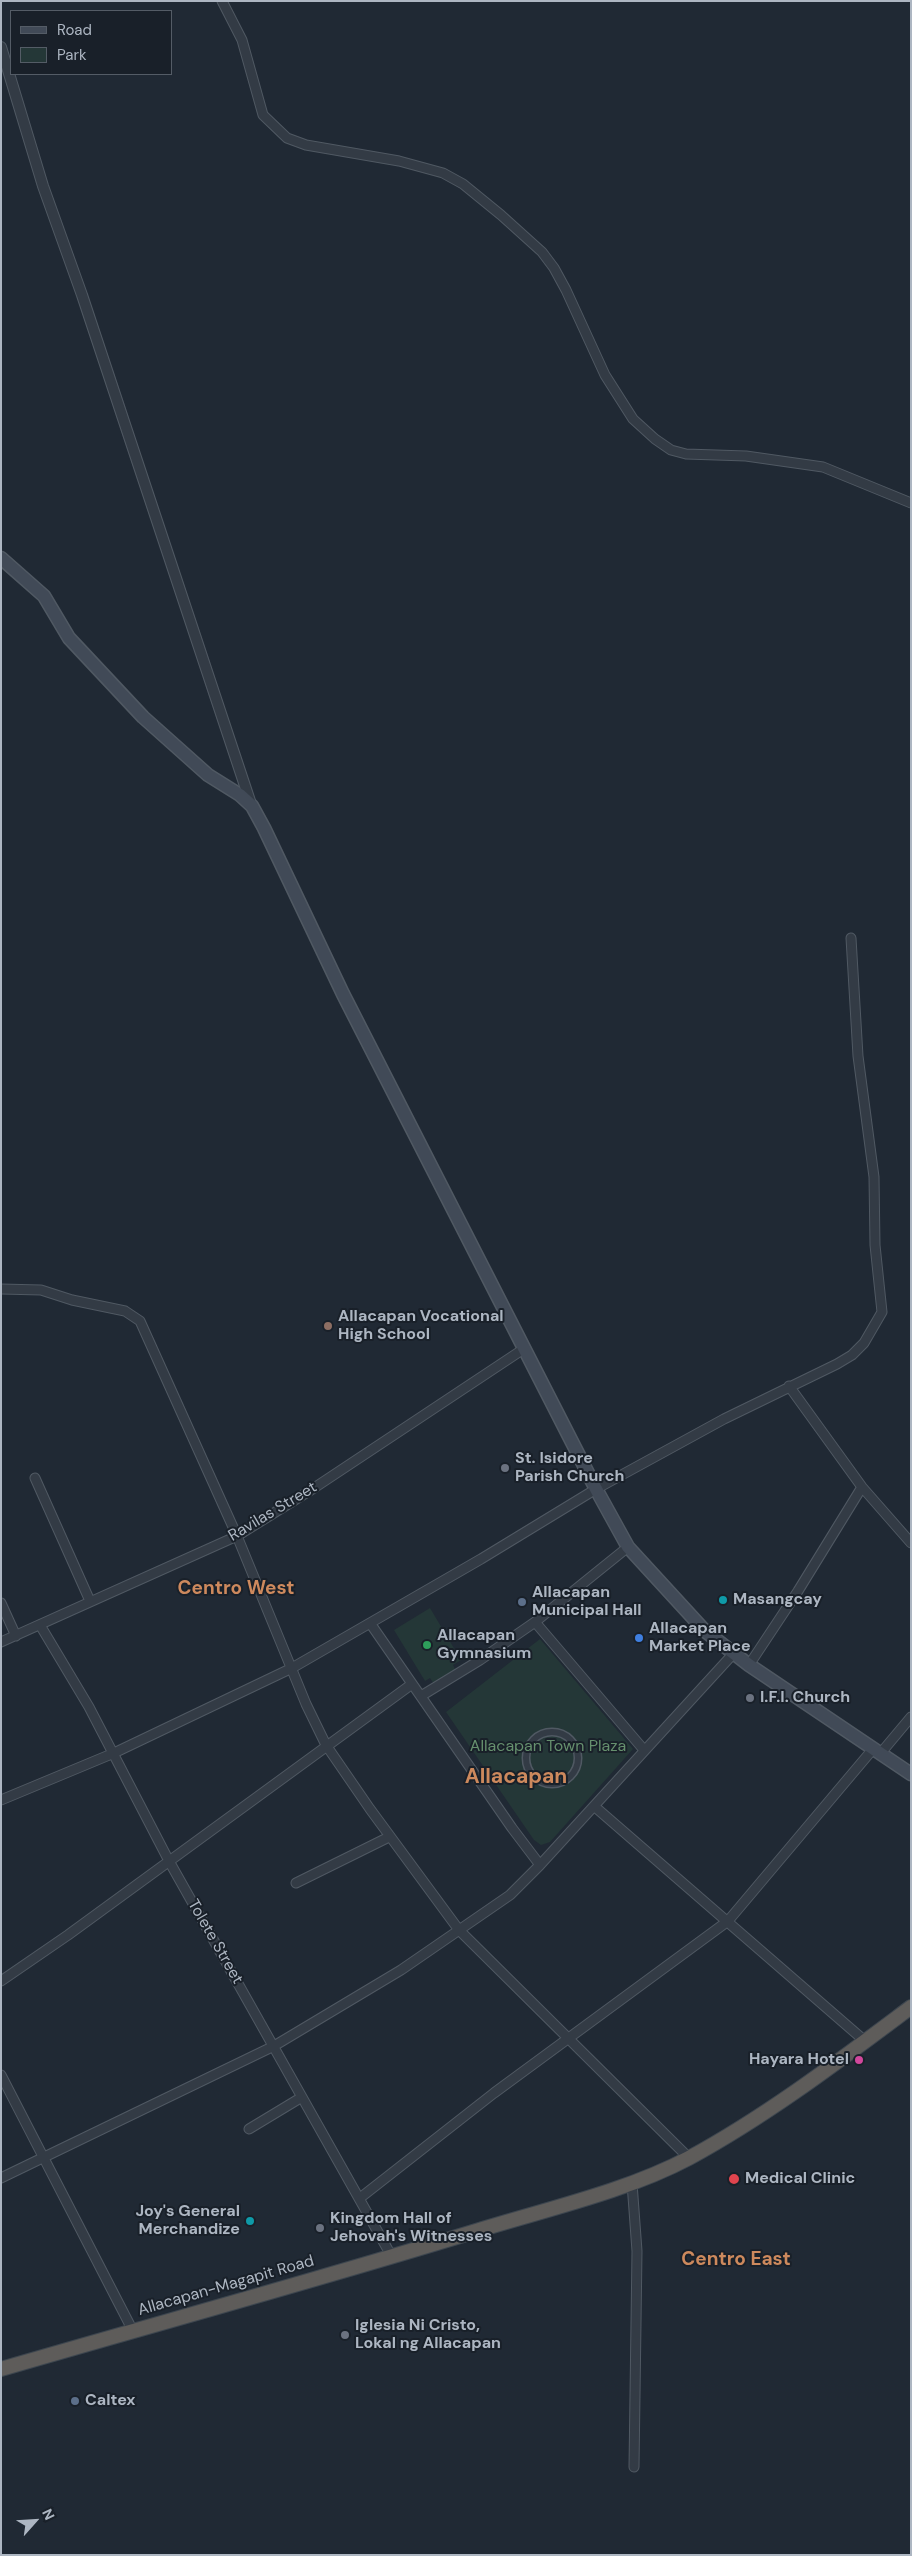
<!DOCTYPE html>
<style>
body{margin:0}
#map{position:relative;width:912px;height:2556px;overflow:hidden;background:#202934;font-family:"DM Sans",sans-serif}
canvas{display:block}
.frame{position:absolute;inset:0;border:2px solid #adb6c2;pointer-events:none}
.legend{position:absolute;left:10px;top:10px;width:162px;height:65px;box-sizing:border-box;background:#192029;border:1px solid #545c66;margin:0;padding:6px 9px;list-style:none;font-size:15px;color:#adb6c2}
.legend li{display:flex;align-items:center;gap:10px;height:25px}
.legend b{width:25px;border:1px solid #545c66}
.north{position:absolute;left:10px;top:2496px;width:50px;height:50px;-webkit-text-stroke:4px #192029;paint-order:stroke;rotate:64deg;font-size:14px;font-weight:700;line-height:20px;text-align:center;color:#adb6c2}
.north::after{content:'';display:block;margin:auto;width:18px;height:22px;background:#adb6c2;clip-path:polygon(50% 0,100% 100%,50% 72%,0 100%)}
</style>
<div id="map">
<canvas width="912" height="2556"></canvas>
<div class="frame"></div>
<ul class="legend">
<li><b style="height:6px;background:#414a57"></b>Road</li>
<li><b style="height:14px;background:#243737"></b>Park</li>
</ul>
<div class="north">N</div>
</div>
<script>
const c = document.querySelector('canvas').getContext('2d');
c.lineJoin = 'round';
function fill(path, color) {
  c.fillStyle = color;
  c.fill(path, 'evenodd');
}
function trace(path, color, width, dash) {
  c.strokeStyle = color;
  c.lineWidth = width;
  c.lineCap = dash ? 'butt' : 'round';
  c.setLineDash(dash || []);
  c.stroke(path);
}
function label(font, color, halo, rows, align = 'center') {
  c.font = font + ' "DM Sans",sans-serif';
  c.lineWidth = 4;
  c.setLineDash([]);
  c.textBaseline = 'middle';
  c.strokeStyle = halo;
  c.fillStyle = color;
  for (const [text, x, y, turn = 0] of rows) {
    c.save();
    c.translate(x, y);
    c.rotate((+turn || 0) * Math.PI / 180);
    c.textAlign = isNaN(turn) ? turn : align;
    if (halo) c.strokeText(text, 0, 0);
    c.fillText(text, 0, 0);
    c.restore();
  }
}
const green = new Path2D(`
 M430 1608 461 1660 453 1665 456 1671 434 1684 430 1678 425 1681 394 1630Z
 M540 1639 633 1749 550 1842 541 1845 534 1840 446 1712Z`);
const pedestrian = new Path2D(`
 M526 1758a26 26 0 1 1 52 0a26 26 0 1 1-52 0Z`);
const minor = new Path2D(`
 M222 1 242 40 263 115 287 138 306 145 399 161 443 173 463 184 501 215 542 252 554 268 566 290 605 375 633 419 655 439 671 450 686 454 746 456 823 467 911 503
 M1 1289 41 1290 72 1300 125 1311 140 1321 237 1536 306 1704 326 1745 370 1809 459 1930 689 2158
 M789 1386 862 1487 911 1543
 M35 1478 90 1601
 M1 1603 16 1636
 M535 1622 644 1750
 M370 1623 512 1828 540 1865
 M40 1625 89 1707 169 1861 392 2257
 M1 1642 237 1536 314 1488 525 1348
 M749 1665 798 1591 862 1487
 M421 1696 480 1660 535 1622 628 1547
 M880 1754 911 1717
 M1 1800 114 1753 292 1668 481 1559 596 1489 724 1419 837 1364 852 1355 864 1343 882 1312 875 1245 874 1177 858 1056 851 938
 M594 1806 866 2042
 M296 1883 389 1837
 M1 1981 68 1935 412 1684
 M1 2075 133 2331
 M249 2129 302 2097
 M1 2178 274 2046 401 1970 510 1895 540 1865 733 1654
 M632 2183 637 2251 634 2467
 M360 2198 494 2093 728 1921 873 1749`);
const tertiary = new Path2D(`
 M1 47 43 186 82 295 251 804`);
const secondary = new Path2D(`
 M1 558 44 596 69 638 143 717 208 775 240 795 252 806 264 828 343 994 596 1489 628 1547 705 1631 749 1665 911 1774`);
const trunk = new Path2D(`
 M1 2369C159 2323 317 2280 473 2232 543 2210 625 2192 689 2158 768 2115 840 2060 911 2007`);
const markers = [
 [328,1326,5,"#8d6e63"],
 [505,1468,5,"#6b7280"],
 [723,1600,5,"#0f9aa8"],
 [522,1602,5,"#5c6f8a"],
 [639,1638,5,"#3f7fe0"],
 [427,1645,5,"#2e9e5b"],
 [750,1698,5,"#6b7280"],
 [859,2060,5,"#d1479c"],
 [734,2179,6,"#e0444e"],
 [250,2221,5,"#0f9aa8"],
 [320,2228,5,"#6b7280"],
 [345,2335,5,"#6b7280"],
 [75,2401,5,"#5c6f8a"]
];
const poiNames = [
 ["Allacapan Vocational",338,1317],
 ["High School",338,1335],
 ["St. Isidore",515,1459],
 ["Parish Church",515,1477],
 ["Allacapan",532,1593],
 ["Municipal Hall",532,1611],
 ["Masangcay",733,1600],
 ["Allacapan",649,1629],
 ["Market Place",649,1647],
 ["Allacapan",437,1636],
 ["Gymnasium",437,1654],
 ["I.F.I. Church",760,1698],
 ["Hayara Hotel",849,2060,"right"],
 ["Medical Clinic",745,2179],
 ["Joy's General",240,2212,"right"],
 ["Merchandize",240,2230,"right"],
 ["Kingdom Hall of",330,2219],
 ["Jehovah's Witnesses",330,2237],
 ["Iglesia Ni Cristo,",355,2326],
 ["Lokal ng Allacapan",355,2344],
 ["Caltex",85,2401]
];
const streetNames = [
 ["Ravilas Street",273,1512,-31],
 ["Tolete Street",215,1942,60],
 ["Allacapan-Magapit Road",226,2286,-16]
];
const parkNames = [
 ["Allacapan Town Plaza",548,1747]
];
const quarterNames = [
 ["Centro West",236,1589],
 ["Centro East",736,2260]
];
const districtNames = [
 ["Allacapan",516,1777]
];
fill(green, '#243737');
trace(pedestrian, '#505963', 9);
trace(minor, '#505963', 11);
trace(tertiary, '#505963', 12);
trace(secondary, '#505963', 15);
trace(trunk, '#3d464f', 16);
trace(pedestrian, '#333b45', 6);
trace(minor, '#333b45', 9);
trace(tertiary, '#333b45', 10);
trace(secondary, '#414a57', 12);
trace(trunk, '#5e5c5a', 14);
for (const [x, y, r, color] of markers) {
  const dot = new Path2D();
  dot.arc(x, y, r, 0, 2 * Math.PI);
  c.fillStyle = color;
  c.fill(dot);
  trace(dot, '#192029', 2);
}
label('bold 16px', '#adb6c2', '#192029', poiNames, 'left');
label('16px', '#adb6c2', '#192029', streetNames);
label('16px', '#66906e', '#192029', parkNames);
label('bold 19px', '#cd895d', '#192029', quarterNames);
label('bold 21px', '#cd895d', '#192029', districtNames);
</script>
